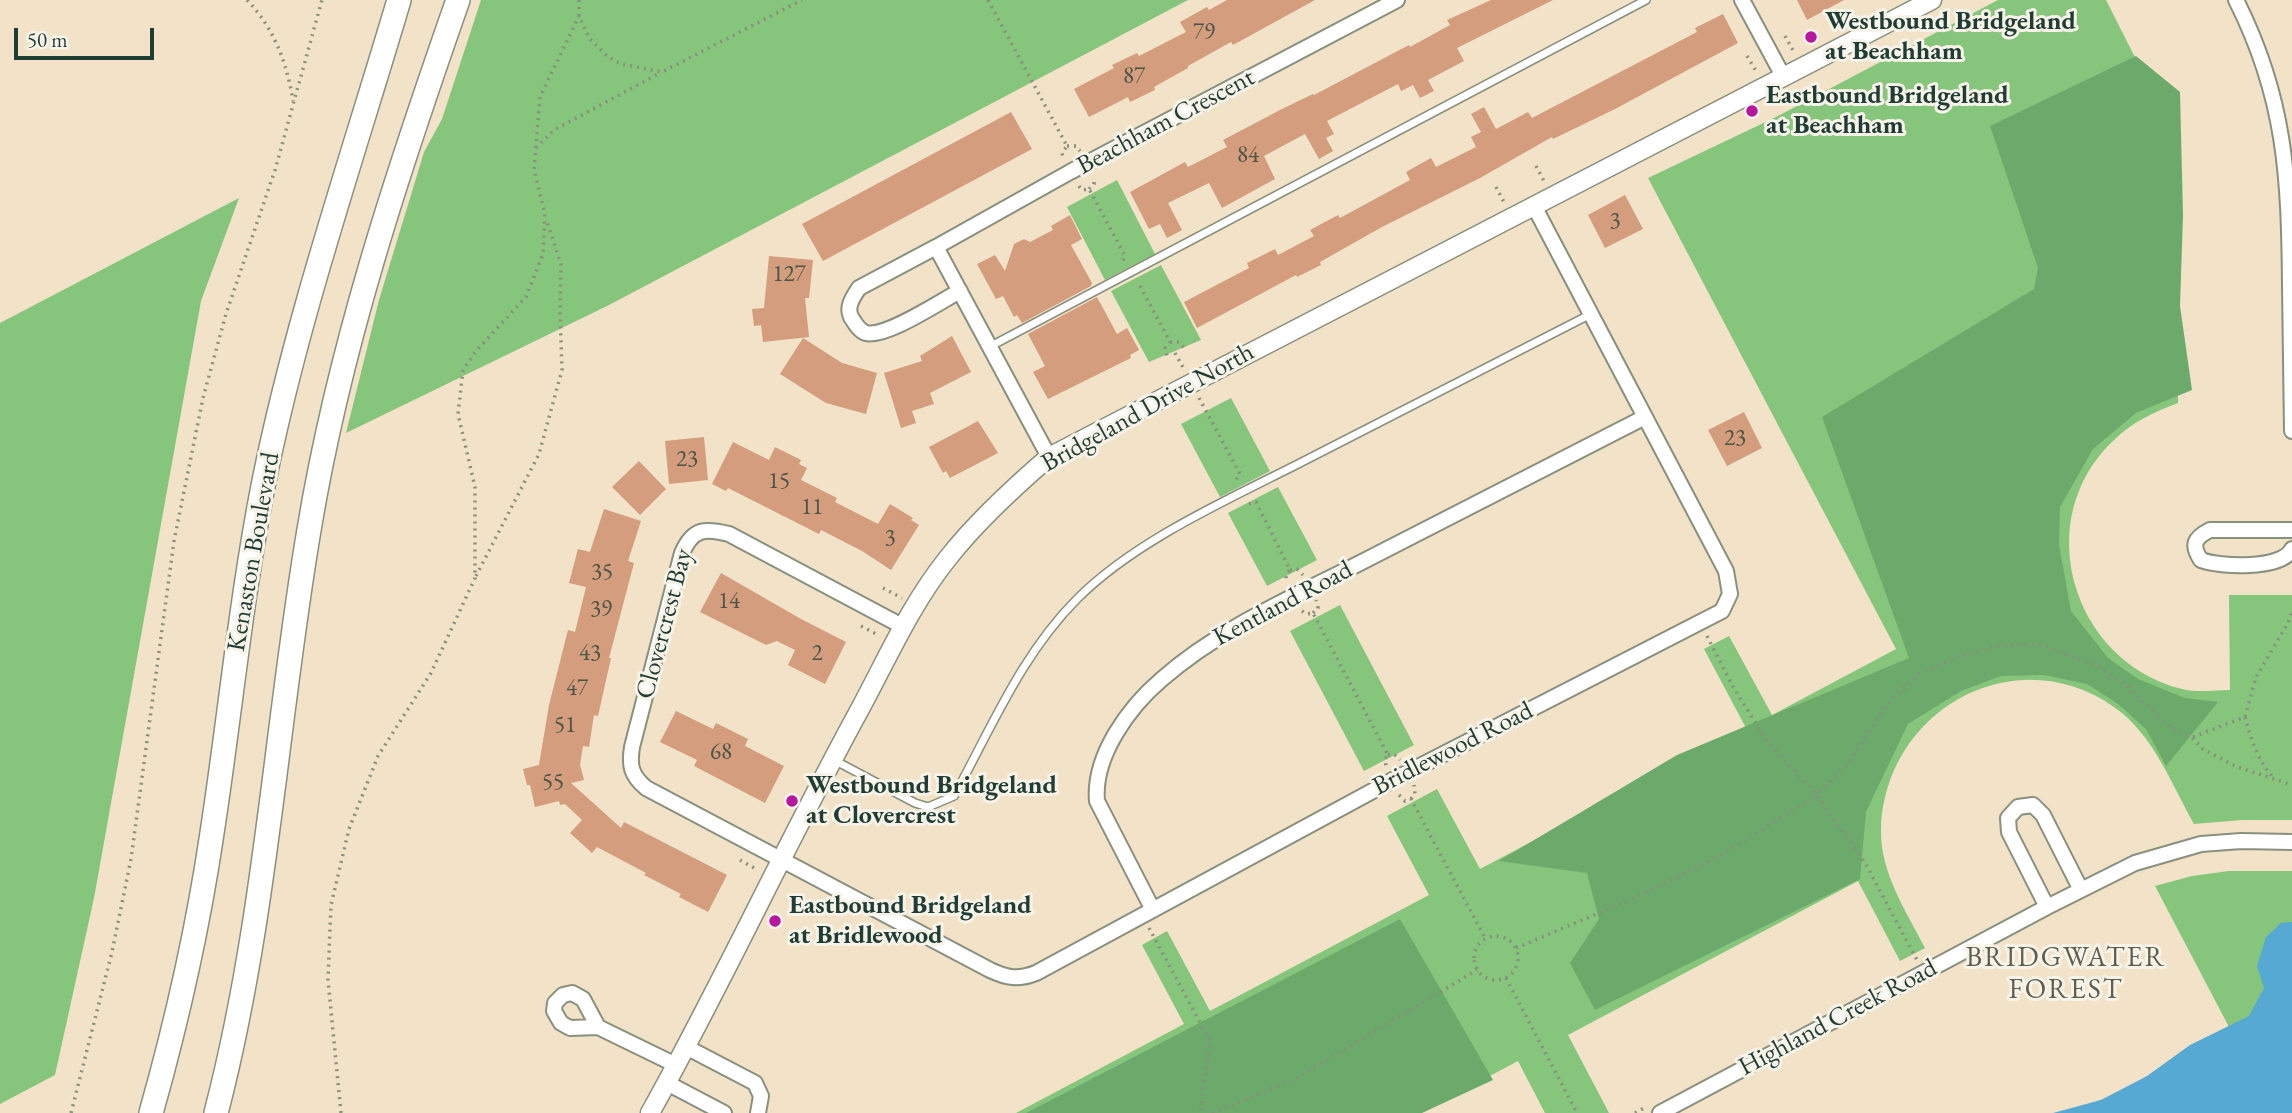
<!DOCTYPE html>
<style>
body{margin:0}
#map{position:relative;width:2292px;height:1113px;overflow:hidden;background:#f2e2c7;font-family:"EB Garamond",serif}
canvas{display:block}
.scale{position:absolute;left:14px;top:28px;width:140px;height:32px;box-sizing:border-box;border:4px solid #1f3d34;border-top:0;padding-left:9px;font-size:21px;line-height:24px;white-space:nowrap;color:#1f3d34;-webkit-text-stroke:5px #f7f3e8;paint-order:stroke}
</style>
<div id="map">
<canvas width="2292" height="1113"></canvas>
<div class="scale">50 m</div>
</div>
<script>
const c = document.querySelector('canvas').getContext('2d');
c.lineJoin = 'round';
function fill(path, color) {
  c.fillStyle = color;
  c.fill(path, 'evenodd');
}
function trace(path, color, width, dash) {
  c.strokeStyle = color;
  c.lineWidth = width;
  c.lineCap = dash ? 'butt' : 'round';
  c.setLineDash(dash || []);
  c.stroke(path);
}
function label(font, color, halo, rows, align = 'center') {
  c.font = font + ' "EB Garamond",serif';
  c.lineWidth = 6;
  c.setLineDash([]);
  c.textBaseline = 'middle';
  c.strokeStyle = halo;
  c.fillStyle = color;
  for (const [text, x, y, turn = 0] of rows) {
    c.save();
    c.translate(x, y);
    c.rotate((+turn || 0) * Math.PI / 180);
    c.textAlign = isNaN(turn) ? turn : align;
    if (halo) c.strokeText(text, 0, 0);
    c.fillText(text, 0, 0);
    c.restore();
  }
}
const green = new Path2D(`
 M481 0H1188L607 306 346 433 379 300 424 152 442 119Z
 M1998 0H2106L2150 87 2177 216 2178 403C2154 412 2132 422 2114 440 2029 519 2072 662 2182 689 2197 693 2215 690 2230 690L2229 595H2292V820H2242L2194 824C2171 783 2153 734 2114 707 2014 637 1884 711 1881 830 1880 872 1906 911 1925 948L1900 961 1858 881 1568 1035 1609 1113H1545L1518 1061 1420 1113H1016L1184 1024 1142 945 1167 931 1210 1011 1429 895 1387 816 1437 789 1480 869 1746 728 1704 649 1729 636 1772 715 1896 649 1648 178 1776 117Z
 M1117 180 1155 254 1105 280 1067 207Z
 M239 198 201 301 94 898 55 1075 0 1104V323Z
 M1161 265 1201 340 1149 362 1111 291Z
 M1231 398 1270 471 1220 497 1181 424Z
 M1278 487 1317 560 1267 586 1228 513Z
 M1340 605 1414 745 1364 771 1290 631Z
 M2229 871H2292V1113H2067L2121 1092 2229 1027 2155 886 2192 876Z`);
const forest = new Path2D(`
 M2136 56 2180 92 2183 215 2180 306 2192 390 2136 413 2093 449 2060 507 2059 545 2071 611 2108 658 2138 679 2185 698 2218 702 2166 766 2146 729 2118 704 2087 684 2044 675 2001 676 1961 691 1908 724 1866 812 1860 879 1595 1010 1570 963 1599 919 1587 873 1499 861 1677 755 1909 658 1822 417 2034 289 2038 268 1990 126Z
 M1400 919 1493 1080 1422 1113H1026Z`);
const water = new Path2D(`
 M2292 922V1113H2053L2101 1100 2147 1076 2190 1045 2249 1016 2264 988 2257 966 2266 937 2281 923Z`);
const building = new Path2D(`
 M1227 0H1315L1233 45 1231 42 1188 66V68L1154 87 1155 90 1130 102 1128 97 1089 117 1074 89 1114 68 1112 65 1137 53 1139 56 1186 32 1180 22 1207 7 1209 10Z
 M1491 0H1553L1457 48 1464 61 1428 80 1434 91 1420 98 1413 85 1401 91 1398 84 1327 121 1334 134 1326 138 1333 151 1319 159 1305 134 1264 156 1275 179 1222 208 1209 183 1168 203 1182 230 1167 238 1160 224 1149 229 1130 192 1185 162 1188 167 1227 147 1223 140 1282 109 1313 94 1314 95 1409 45 1410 47 1450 25 1447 20Z
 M1797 0H1844L1807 20Z
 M1723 14 1738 43 1615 109 1553 139 1552 137 1480 178 1382 227 1320 262 1321 265 1297 277 1296 275 1197 328 1184 302 1249 268 1247 263 1275 249 1278 255 1314 236 1310 230 1338 215 1340 218 1410 180 1406 172 1431 158 1436 167 1476 147 1471 137 1481 132 1471 114 1484 107 1496 129 1528 112 1532 118 1697 32 1695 28Z
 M1011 112 1032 149 823 261 802 224Z
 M1625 195 1643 229 1605 248 1588 215Z
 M1070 215 1082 239 1071 245 1092 283 1091 286 1022 323 1017 315 1014 317 1003 296 996 299 977 264 995 255 1005 271 1014 244 1024 239 1030 242 1053 230 1051 226Z
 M769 256 813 260 809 298H805L809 337 763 342 761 325 754 326 752 309 764 308Z
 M1097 297 1117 334 1127 328 1139 350 1130 355 1131 358 1048 399 1033 372 1045 366 1028 334Z
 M952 336 971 372 930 393 934 404 912 411 916 423 901 428 884 373 922 361 920 356Z
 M803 338 842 363 877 373 866 414 826 403 780 374Z
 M1744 412 1762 448 1727 466 1708 430Z
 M978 421 998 453 950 478 946 471 943 473 929 447Z
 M704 437 708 480 669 484 665 441Z
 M733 442 769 460 775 447 801 460 799 464 807 468 801 480 837 498 835 502 878 524 890 504 913 518 911 520 919 525 891 570 862 551 821 530 819 534 728 488 726 491 712 484Z
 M639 461 666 489 640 515 612 487Z
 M604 509 641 521 628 561 634 563 609 658H611L598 716 594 715 589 747 583 746 580 765 584 780 571 783 621 828 624 822 727 875 708 912 679 897 681 894 644 875 646 873 597 847 592 853 570 833 582 820 565 804 560 805 559 801 535 807 530 785H527L523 769 539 765 549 705 568 630 575 632 586 587 569 583 578 549 590 552Z
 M721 573 801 619 846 642 825 684 788 665 795 650 777 641 766 645 700 612Z
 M676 711 713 729 716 723 748 739 745 746 784 766 765 803 694 766 697 760 660 742Z`);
const path = new Path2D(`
 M247 0C274 28 287 63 293 101
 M579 0V16L589 38 607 56 621 64 662 72 802 0
 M988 0 1067 146 1062 153 1063 158
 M1785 36 1794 52
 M1747 56 1756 71
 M1067 146H1076L1080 151
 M536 148 554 130 660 73
 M1536 166 1544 181
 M1079 186 1082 190 1089 189 1125 256 1121 264
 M1496 187 1505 204
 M1089 189 1094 184V177
 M1140 286 1170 342 1165 348 1167 356
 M1170 342H1179L1185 349
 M1175 353 1184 369
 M1199 398 1240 474 1236 480
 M1249 504 1256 502 1290 570 1286 575V582
 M1290 570 1297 569 1303 575
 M476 576 539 454 562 370 560 311 561 264 546 219
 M883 588 902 598
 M1302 611 1306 614 1313 613 1388 755 1385 759 1386 766
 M1313 613 1318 608 1316 600
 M861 626 878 635
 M1707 636 1733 687 1767 741 1817 795 1865 863 1917 960
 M2245 717C2251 739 2258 762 2274 778
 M2193 737 2245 717 2256 677 2288 623 2292 611
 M1388 755 1394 754 1400 760
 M1399 795 1405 801 1411 799 1485 938
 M1411 799 1415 794 1414 785
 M740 860 756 869
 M1149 928 1210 1041 1200 1113
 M1474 958a22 22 0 1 1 44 0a22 22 0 1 1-44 0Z
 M1516 948 1637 897 1721 855 1817 795 1848 763 1887 704 1920 673 1957 657 1998 646 2039 644 2097 666 2128 687 2170 727 2192 738 2203 749 2235 766 2292 785
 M1506 978 1577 1113
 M71 1113 112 952 131 859 174 541 203 398 226 314 275 170 322 0
 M341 1113 328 980 331 905 349 829 378 756 431 673 475 578V487L458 414 463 370 476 351 526 297 543 254 545 214 534 170 540 97 579 16
 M1212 1113 1293 1080 1477 970
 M1635 1113 1644 1108`);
const service = new Path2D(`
 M991 346 1646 0
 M832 759 915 803 928 807 954 796C991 729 1021 655 1077 599 1135 541 1225 501 1298 464 1395 414 1493 364 1591 314`);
const minor = new Path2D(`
 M1742 0 1783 76
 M2236 0C2286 99 2289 178 2290 286 2291 334 2291 383 2292 431
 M936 247 859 288C853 297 846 307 851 317 855 323 859 331 866 333 886 338 941 301 960 291
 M1049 457 936 247 1070 172 1397 0
 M2292 530H2210C2194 538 2191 545 2201 560 2220 567 2282 570 2292 549
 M902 626 729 534C705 528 693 528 682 553L632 747C629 766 631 775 646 788L990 970C1007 978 1018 980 1036 973L1391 781 1722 611 1730 594 1726 571 1534 206
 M2047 907 2009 832 2008 818 2018 807 2033 805 2043 815 2081 890
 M1153 910 1097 801C1093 756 1129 707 1162 679 1219 629 1291 598 1358 564 1454 515 1549 466 1645 417
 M598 1027 583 999 572 993 563 995 555 1003 554 1011 561 1023 570 1028 598 1027 676 1065
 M686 1047 755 1083 761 1096 758 1113
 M667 1083 724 1113
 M1660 1113 2047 907 2135 863 2201 844 2241 841 2292 842`);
const tertiary = new Path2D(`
 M650 1113C724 980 787 842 860 709 888 657 911 604 948 558 977 521 1013 488 1049 457L1932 0`);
const primary = new Path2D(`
 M151 1113C177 1021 198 928 212 833 230 716 241 597 264 481 297 318 352 159 399 0
 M216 1113C266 921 276 724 309 530 339 348 397 174 458 0`);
const markers = [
 [1811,37,7,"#b5179e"],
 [1752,111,7,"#b5179e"],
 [792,801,7,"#b5179e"],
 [775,921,7,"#b5179e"]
];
const numberNames = [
 ["79",1204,33],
 ["87",1134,77],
 ["84",1248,156],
 ["3",1615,222],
 ["127",789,275],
 ["23",1735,439],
 ["23",687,460],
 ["15",779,482],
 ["11",812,508],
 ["3",890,539],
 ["35",602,573],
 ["14",729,602],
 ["39",601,610],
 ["43",590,654],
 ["2",817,654],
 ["47",577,689],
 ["51",565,726],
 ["68",721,753],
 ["55",553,783]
];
const poiNames = [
 ["Westbound Bridgeland",1825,22],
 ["at Beachham",1825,52],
 ["Eastbound Bridgeland",1766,96],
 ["at Beachham",1766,126],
 ["Westbound Bridgeland",806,786],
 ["at Clovercrest",806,816],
 ["Eastbound Bridgeland",789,906],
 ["at Bridlewood",789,936]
];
const streetNames = [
 ["Beachham Crescent",1166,122,-28],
 ["Bridgeland Drive North",1148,408,-29],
 ["Kenaston Boulevard",254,552,-80],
 ["Kentland Road",1283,604,-28],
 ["Clovercrest Bay",665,624,-75],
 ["Bridlewood Road",1453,749,-27],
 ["Highland Creek Road",1838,1018,-28]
];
const neighbourhoodNames = [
 ["BRIDGWATER",2066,958],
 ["FOREST",2066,990]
];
fill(green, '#86c57c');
fill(forest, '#6caa6c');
fill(water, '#56a9d2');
fill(building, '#d39d7e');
trace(service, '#88907e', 10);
trace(minor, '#88907e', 18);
trace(tertiary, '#88907e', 21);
trace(primary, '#88907e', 26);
trace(path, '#88907e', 3.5, [2, 5]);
trace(service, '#fff', 7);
trace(minor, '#fff', 14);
trace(tertiary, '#fff', 18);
trace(primary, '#fff', 23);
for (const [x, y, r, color] of markers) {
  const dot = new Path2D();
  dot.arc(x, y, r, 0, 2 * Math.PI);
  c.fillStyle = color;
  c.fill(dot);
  trace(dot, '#f7f3e8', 2.5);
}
label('23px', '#4c5546', null, numberNames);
label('bold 26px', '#1f3d34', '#f7f3e8', poiNames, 'left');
label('26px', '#1f3d34', '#f7f3e8', streetNames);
c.letterSpacing = '2px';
label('28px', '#5e5f4e', '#f7f3e8', neighbourhoodNames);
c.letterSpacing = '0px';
</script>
